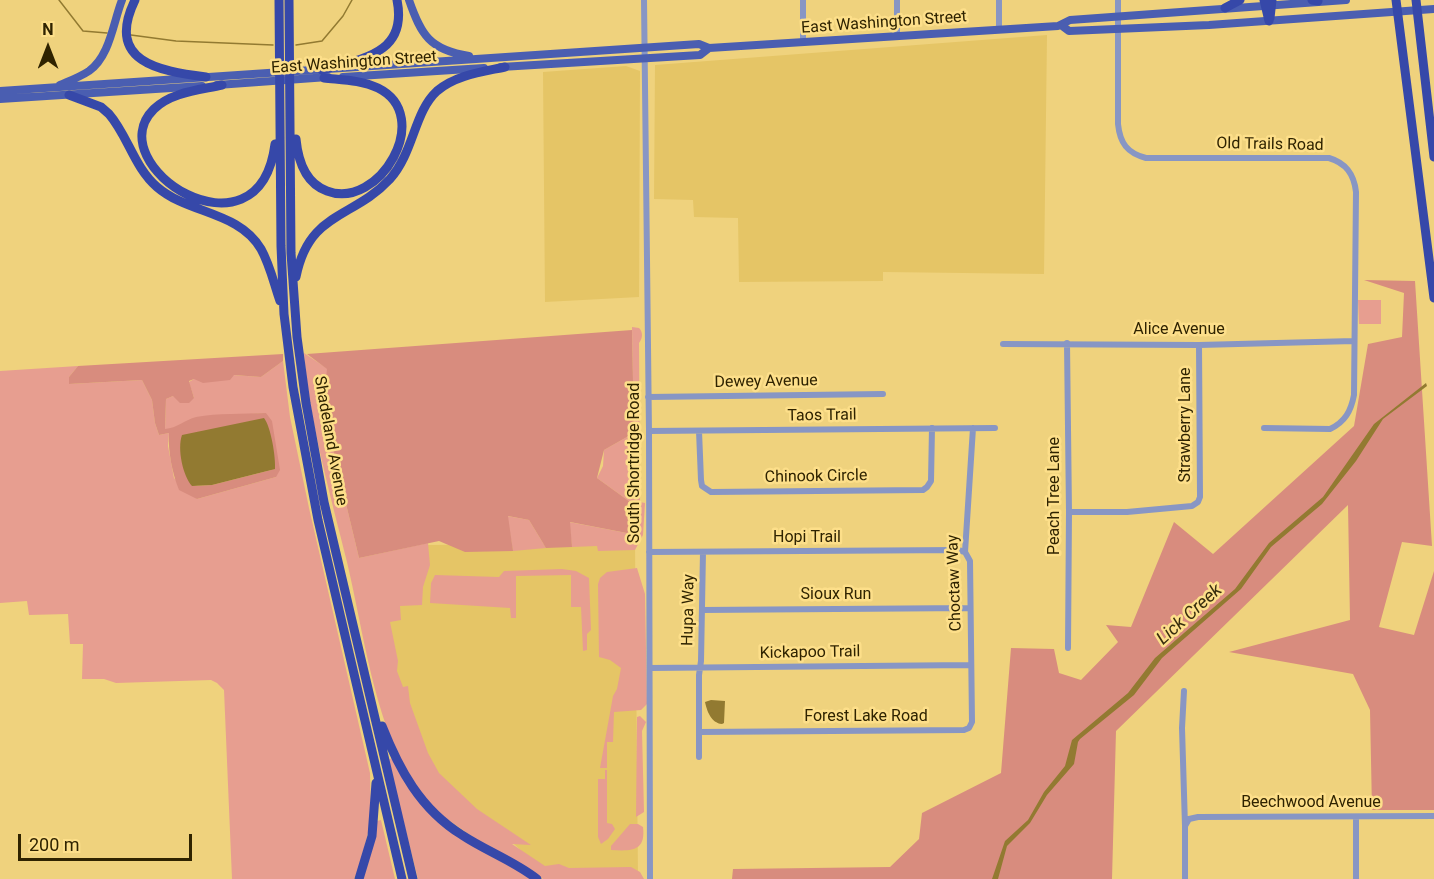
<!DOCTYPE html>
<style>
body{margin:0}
#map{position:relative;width:1434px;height:879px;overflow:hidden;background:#efd27d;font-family:Roboto,sans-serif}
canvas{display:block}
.north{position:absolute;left:18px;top:18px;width:60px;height:60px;-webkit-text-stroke:4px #fddf8a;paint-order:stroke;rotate:0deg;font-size:16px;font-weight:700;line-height:24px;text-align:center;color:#2f2300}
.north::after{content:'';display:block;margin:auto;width:21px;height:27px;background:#2f2300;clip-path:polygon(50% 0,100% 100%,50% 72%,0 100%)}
.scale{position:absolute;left:18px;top:834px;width:174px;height:27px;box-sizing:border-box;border:3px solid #2f2300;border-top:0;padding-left:8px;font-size:18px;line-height:21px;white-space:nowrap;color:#2f2300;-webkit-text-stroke:4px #fddf8a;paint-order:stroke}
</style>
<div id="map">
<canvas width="1434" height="879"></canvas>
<div class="north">N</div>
<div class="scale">200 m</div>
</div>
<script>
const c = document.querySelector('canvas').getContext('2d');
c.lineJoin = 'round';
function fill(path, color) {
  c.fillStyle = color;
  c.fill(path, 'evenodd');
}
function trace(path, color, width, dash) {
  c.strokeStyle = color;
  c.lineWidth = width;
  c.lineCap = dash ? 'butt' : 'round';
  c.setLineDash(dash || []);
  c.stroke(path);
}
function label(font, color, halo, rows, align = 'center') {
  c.font = font + ' Roboto,sans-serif';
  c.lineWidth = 5;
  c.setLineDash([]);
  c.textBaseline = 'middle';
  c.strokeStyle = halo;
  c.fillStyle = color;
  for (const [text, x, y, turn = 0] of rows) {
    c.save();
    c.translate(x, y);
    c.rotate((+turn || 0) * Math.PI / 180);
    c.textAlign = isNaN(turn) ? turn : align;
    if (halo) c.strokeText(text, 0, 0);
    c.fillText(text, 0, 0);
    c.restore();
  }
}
const built = new Path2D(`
 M1047 35 1044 274 883 272V281L739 282 738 218 694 217 693 200 654 199 655 65Z
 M626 66 640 71 639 297 545 302 543 72Z
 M635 543 638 878 551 879 514 844 455 803 420 764 362 560 427 545Z`);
const green = new Path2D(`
 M1358 300H1381V324H1359Z
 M632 327 639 328C643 332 643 338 639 343L640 502 645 503 643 535 635 550 598 551 597 546 572 547 569 522 632 534 633 504 597 478 603 466 604 450 634 433Z
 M304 353 328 369 323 408 359 558 428 543 430 565 423 587 422 605 400 606 401 620 390 622 398 661 397 671 403 687 408 686 410 703 428 753 439 773 477 809 531 845 512 844 545 866 559 864 569 868 631 867 640 872 644 879H543L532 870C488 846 437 824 410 779 374 718 363 630 347 562 330 493 310 424 304 353Z
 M283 361 290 417 309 508 370 773 371 821 359 868 354 879H232L224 690 217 683 211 680 116 683 104 679H82L83 644H70L68 614 29 615 27 601 0 603V371L78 366 69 377V384L142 380 152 400 155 423 159 435 169 433 168 446 174 478 197 499 276 477 266 413 194 418 172 429H165L166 399 173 396 194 398 189 382 194 379 233 375 261 377Z
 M507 516 529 520 546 548 513 551Z
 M637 568 645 594 647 704 641 710 614 712 613 742H607V768H600L613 696 617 689 621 668 610 660 599 657 598 584 600 578 607 572Z
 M562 569 576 571 589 578 591 630 587 634V650L583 651 581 607H571V575L516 576V618H511L510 608 430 603 431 583 435 575 499 577 504 571Z
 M640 716 646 722 642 731 644 812 636 817 637 717Z
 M392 758 418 799 534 879H418L388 760Z
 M605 770H607V823L612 824 615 829 608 839 601 844 598 837V779H605Z
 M381 820 395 879H361L377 821Z
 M630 824H638L643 827C646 852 631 851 611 850V846Z`);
const forest = new Path2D(`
 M1364 280 1415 281 1432 546 1402 542 1379 627 1414 635 1434 571V810H1372L1370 710 1353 674 1229 652 1350 620 1348 505 1116 731 1112 879H732L733 869 890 867 919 839 922 813 1001 773 1011 648 1054 649 1059 673 1081 680 1118 642 1106 625 1131 627 1174 522 1213 554 1354 426 1368 344 1402 337 1404 293Z
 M632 330 634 433 604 450 597 478 633 504 632 534 570 522 572 547 546 548 529 520 508 516 513 551 465 552 439 541 359 558 323 408 327 369 307 354Z
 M283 354V361L261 377 234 375 230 380 203 383 194 379 189 381 194 398 189 403H180L173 396 166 399 165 429C177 428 185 420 196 417 218 413 243 414 266 413L272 421 280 470 276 477 197 499 179 490C172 472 168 452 169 433L159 435 155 423 152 400 142 380 69 384V377L78 366ZM275 469 212 485 192 486Z`);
const water = new Path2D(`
 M1426 383 1427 386 1383 419 1356 461 1322 504 1271 547 1241 589 1162 658 1134 695 1080 739 1078 742 1074 764 1047 795 1030 823 1007 846 998 879H992L1005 841 1028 820 1044 792 1065 766 1072 740 1128 693 1155 658 1235 589 1269 543 1323 497 1374 424Z
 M264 418C271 427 276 458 275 469L212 485 192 486C183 476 177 449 182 435Z
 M711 700 725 701 724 723 722 724C711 723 707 711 705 702Z`);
const stream = new Path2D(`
 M59 0 83 31 107 33
 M131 35 176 41 273 45
 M296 45 322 41 343 16 352 0`);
const minor = new Path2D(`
 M644 0 649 431 650 879
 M803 0V42
 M897 0V36
 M999 0V29
 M1118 0V124C1120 143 1127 153 1146 158H1329C1346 163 1354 174 1356 192L1354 395C1351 411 1345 422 1330 429L1264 428
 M1067 343 1069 512 1068 648
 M1003 344 1199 345 1354 341
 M648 397 883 394
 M649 431 995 428
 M699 431 701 480 702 486 711 492 923 490 927 487 931 481 932 428
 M1069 512H1127L1192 506 1198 502 1200 497 1199 345
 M649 552 958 550 965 552
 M702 610 970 608
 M650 668 970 665
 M1184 691 1182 728 1185 826
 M699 732 964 730 969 728 972 722 970 561 965 552 973 428
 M699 757V675L701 661 703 552
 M1185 879V826L1189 819 1198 817 1434 816
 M1356 879V817`);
const major = new Path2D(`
 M409 0C421 35 430 50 469 56
 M1061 25 1069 31 1209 25 1434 9
 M501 67 700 55 709 48
 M343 77 484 68
 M60 85C69 81 80 77 89 71 110 56 113 23 122 0
 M217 85 328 77
 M0 91 699 44 709 48 1058 26 1070 20 1346 0
 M0 99 202 86`);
const highway = new Path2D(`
 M135 0C105 62 159 71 206 77
 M279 0 281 246 284 314 293 387 318 520 402 879
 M289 0 291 253 297 337 306 403 324 502 413 879
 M1264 0 1269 21
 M1312 0 1318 1
 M1396 0 1434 298
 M1416 0 1434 157
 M1225 8 1240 0
 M1270 18 1272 0
 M322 70C361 59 408 54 397 0
 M222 85C200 90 171 92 154 109 97 165 259 269 275 144
 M69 95 101 107 109 114C128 136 134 167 157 187 188 214 239 211 261 249 270 265 274 284 280 301
 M296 139C298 160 305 183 327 191 379 211 435 116 378 88 361 80 342 80 324 78
 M296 277C309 211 353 219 390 179 414 152 414 112 437 91 456 75 482 72 505 67
 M382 726C399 769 420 809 462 835 486 851 514 861 537 879
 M359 879 372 836 376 783`);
const streetNames = [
 ["East Washington Street",884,23,-4],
 ["East Washington Street",354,63,-4],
 ["Old Trails Road",1270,145,1],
 ["Alice Avenue",1179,330],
 ["Dewey Avenue",766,382,-1],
 ["Taos Trail",822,416,-1],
 ["Strawberry Lane",1186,425,-90],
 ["Shadeland Avenue",330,441,80],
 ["South Shortridge Road",635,463,-90],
 ["Chinook Circle",816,477,-1],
 ["Peach Tree Lane",1055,496,-90],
 ["Hopi Trail",807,538],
 ["Choctaw Way",955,583,-92],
 ["Sioux Run",836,595],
 ["Hupa Way",689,610,-89],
 ["Kickapoo Trail",810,653,-1],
 ["Forest Lake Road",866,717],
 ["Beechwood Avenue",1311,803]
];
const waterNames = [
 ["Lick Creek",1190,615,-42]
];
fill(built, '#e5c566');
fill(green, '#e79e90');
fill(forest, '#d88c7e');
fill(water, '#927a31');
trace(stream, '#927a31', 1.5);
trace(minor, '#8896c4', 6);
trace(major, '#4a5eb1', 8);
trace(highway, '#3648a9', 9);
label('16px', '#2f2300', '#fddf8a', streetNames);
label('italic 18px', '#392e0e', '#fddf8a', waterNames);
</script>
